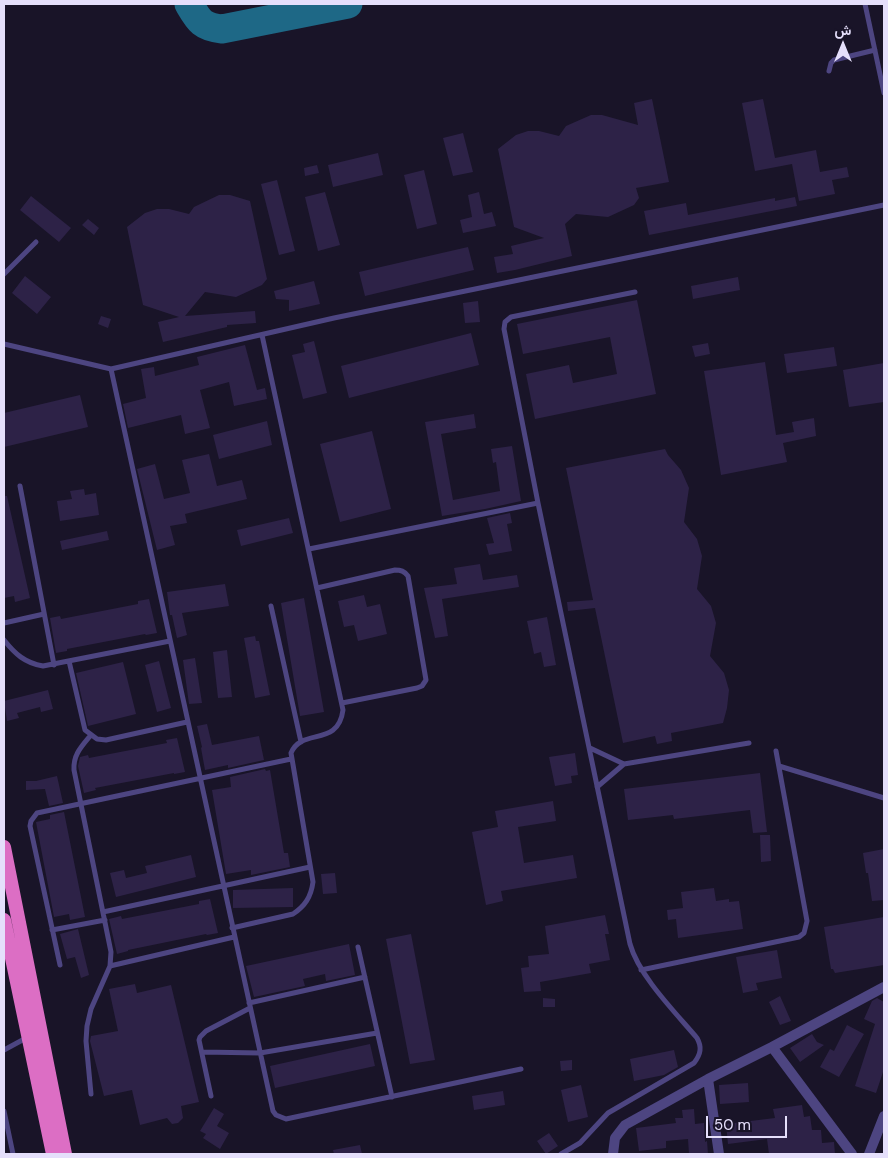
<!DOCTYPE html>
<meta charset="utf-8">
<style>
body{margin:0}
#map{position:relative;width:888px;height:1158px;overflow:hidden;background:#191428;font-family:"DM Sans",Vazirmatn,sans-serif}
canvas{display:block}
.frame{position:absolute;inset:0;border:5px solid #e5dffb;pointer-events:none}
.north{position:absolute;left:818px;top:20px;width:50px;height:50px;-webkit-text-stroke:4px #191428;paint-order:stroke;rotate:0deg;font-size:14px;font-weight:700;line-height:20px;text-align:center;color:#e5dffb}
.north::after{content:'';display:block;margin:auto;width:18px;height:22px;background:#e5dffb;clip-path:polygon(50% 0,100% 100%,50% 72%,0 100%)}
.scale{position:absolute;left:706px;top:1116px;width:81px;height:22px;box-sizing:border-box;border:2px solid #e5dffb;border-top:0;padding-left:6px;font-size:15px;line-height:18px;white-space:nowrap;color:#e5dffb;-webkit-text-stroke:4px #191428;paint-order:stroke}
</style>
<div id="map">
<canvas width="888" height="1158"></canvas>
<div class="frame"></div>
<div class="north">ش</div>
<div class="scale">50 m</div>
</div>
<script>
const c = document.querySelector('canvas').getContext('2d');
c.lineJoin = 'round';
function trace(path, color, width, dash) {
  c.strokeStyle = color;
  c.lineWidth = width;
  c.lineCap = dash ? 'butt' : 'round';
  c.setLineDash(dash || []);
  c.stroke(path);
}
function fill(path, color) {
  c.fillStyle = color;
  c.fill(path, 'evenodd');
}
const taxiway = new Path2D(`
 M189 4C199 21 202 27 222 29L348 4`);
const building = new Path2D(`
 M652 99 669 182 636 188 639 198 634 205 608 217 576 214 565 224 572 256 515 270 497 273 494 257 513 254 511 246 544 238 514 227 498 149 516 135 528 131H539L559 136 566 126 591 115H602L638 125 634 103Z
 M763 99 775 158 816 150 820 172 847 167 849 177 832 180 835 194 799 201 792 164 755 171 742 103Z
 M463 133 473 172 453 176 443 138Z
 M378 153 383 175 333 187 328 165Z
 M317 165 319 173 305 176 304 168Z
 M424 170 437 224 417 229 404 175Z
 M277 180 295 251 279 255 261 184Z
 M325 192 340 245 318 251 305 197Z
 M479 192 484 214 492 212 496 226 463 233 460 220 472 217 468 195Z
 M219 195H230L250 201 267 279 262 285 236 297 205 292 185 316 255 311 256 323 227 325V327L163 342 158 322 179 317 143 305 127 227 145 213 157 209H169L189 214 194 207Z
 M31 196 71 228 59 242 20 210Z
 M795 197 797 206 649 235 644 211 686 203 688 215 775 198V201Z
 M88 219 99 228 94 235 82 225Z
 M468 247 474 270 365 296 359 272Z
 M25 276 51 297 37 314 12 293Z
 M738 277 740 290 693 299 691 286Z
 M314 281 320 304 289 311V300L276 299 274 291Z
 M637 300 656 394 535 419 526 374 569 365 573 383 617 374 610 337 523 354 517 324Z
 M478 301 480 322 465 323 463 303Z
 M101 316 111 319 108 328 98 324Z
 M471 333 479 365 349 398 341 366Z
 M314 341 327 393 303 399 292 355 305 352 303 344Z
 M708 343 710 354 695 357 692 346Z
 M245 345 257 390 265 388 267 399 234 406 229 382 200 390 210 428 185 434 181 415 128 428 123 404 146 398 141 369 154 367 155 376 199 365 197 357Z
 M834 347 837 366 787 373 784 354Z
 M765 362 776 435 794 432 792 422 814 418 816 436 783 443 787 462 721 475 704 371Z
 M884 363V402L849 407 843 370Z
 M80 395 88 427 4 447V413Z
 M474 414 476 428 441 434 453 500 500 491 496 462 493 463 491 449 512 446 521 501 485 509 442 516 425 422Z
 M267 421 272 445 219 459 213 435Z
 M372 431 391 509 340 522 320 444Z
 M665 449 668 455 681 470 689 488 684 522 697 539 702 556 697 589 711 606 716 623 710 656 724 673 729 690 727 708 723 723 671 733 672 741 657 744 655 736 623 743 595 608 568 611 567 602 593 600 566 468Z
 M209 454 217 486 242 480 247 499 185 514 187 523 170 526 175 545 157 550 137 469 155 464 164 499 190 493 182 460Z
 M84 489 85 495 96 493 99 515 60 521 57 501 72 499 70 491Z
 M4 496H7L30 598 15 602 14 596 4 598Z
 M510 513 512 523 507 524 512 551 489 555 486 544 494 543 487 518Z
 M289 518 293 533 241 546 237 530Z
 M107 531 109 540 62 550 60 541Z
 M480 564 483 580 517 575 519 587 442 599 448 636 435 638 424 588 457 584 454 568Z
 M225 584 229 606 182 613 187 635 177 638 172 615H170L167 592Z
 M364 595 367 607 380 604 387 634 358 641 354 625 344 627 338 601Z
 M304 598 324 712 300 716 281 603Z
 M149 599 157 633 146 635 145 634 67 649V651L56 653 50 618 60 616 61 619 138 604V601Z
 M547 617 556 665 544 667 541 652 534 654 527 621Z
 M255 636 256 641H259L270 695 255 698 244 638Z
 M227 650 232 697 218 698 213 652Z
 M195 658 202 703 189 704 183 660Z
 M159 661 171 708 157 712 145 665Z
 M123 662 136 714 88 726 76 673Z
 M48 690 53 709 41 712 40 707 17 713 19 718 7 721 4 701Z
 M207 724 212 745 259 736 264 760 228 768V765L205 770 201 748 202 747 197 726Z
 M177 738 185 772 174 774V773L95 788 96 790 84 793 78 766 80 757 88 755 89 758 167 743 166 740Z
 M575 753 578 775 571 776 572 783 555 786 549 757Z
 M265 769 266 771 270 770 284 853H288L290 867 251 875V870L226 874 212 790 231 787 230 777Z
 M760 773 767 832 753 833 750 810 674 819 673 815 628 820 624 789Z
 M57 776 63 803 49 806 45 789 26 790V781H36Z
 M553 801 556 821 518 827 524 863 573 855 577 878 501 891 503 901 486 905 472 832 498 827 495 811Z
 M64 812 85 917 70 920 69 914 54 917 36 822 50 819V815Z
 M760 835H770L771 861 761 862Z
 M884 849V900L872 901 868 873H866L863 853Z
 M191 855 196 877 116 897 110 873 124 870 126 878 147 873 145 866Z
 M335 873 337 893 323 894 321 874Z
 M293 888V907L233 908V890Z
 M714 888 716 901 729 899V902L739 901 743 929 678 938 676 919 668 920 667 910 683 908 681 892Z
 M210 899 218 933 207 935 206 934 128 950V951L117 954 109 919 121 916 122 919 199 904V901Z
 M605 915 609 934H605L610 960 589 964 591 973 540 982 541 991 524 992 521 968 529 967 528 956 549 954 545 926Z
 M884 917V965L835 973 833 969H831L824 927Z
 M78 929 89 975 81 978 75 957 67 959 60 934Z
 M411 934 435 1060 410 1064 386 939Z
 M349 944 355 975 326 981 325 974 303 979 305 986 254 997 246 966Z
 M777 950 782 978 756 983 758 990 743 993 736 957Z
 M135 984 137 993 171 985 199 1102 181 1106 183 1118 178 1123 172 1124 167 1118 140 1125 132 1090 104 1096 90 1041 91 1036 118 1031 109 989Z
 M780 996 791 1021 780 1025 769 1002Z
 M543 998 555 999V1007H543Z
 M877 998 884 1002V1069L876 1093 855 1086 875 1024 864 1019 872 1001Z
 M847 1025 864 1034 839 1077 820 1067 830 1049 834 1051Z
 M812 1034 817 1042 824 1045 800 1062 790 1048Z
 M370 1044 375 1066 275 1088 270 1066Z
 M674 1050 678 1067 664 1075 634 1081 630 1059Z
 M572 1060V1070L561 1071 560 1061Z
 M748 1083 749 1102 720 1104 719 1085Z
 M581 1085 588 1117 568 1122 561 1090Z
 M503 1091 505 1105 474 1110 472 1096Z
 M802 1105 804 1117 810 1116 812 1130H821L822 1143 834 1142 835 1154H820V1153L769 1154 767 1139 728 1144 726 1124 775 1118 773 1109Z
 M214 1108 224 1114 217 1126 229 1133 220 1149 203 1138 206 1134 200 1131Z
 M694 1109 695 1124 704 1123 705 1142 707 1141 708 1154H689L688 1139 666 1141V1148L639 1151 636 1128 676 1123 675 1118H683L682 1110Z
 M549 1133 558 1146 546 1154 537 1141Z
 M360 1145 362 1154H334L333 1150Z`);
const service = new Path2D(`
 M865 4 884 93
 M829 71 831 63 834 60 875 50
 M4 274 36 242
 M4 344 111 369 334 318 884 205
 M111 369 273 1111 276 1115 286 1119 521 1069
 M20 486 54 665
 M309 549 538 503
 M317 588 395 570C401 570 404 571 408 576L426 680 422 686 417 688 342 703
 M271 606 301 742
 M4 623 44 614
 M4 640C15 654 25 663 43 666L170 641
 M69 661 85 730 97 739 106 740 187 722
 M590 748 624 764
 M779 766 884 798
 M597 787 624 764 749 743
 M103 912 310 867
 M232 928 293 914C305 906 311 897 313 882L291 753C302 727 338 748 343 710L262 335
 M52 930 105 920
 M358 947 392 1097
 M60 965 30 826 31 821 37 813 291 759
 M110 966 234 937
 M641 970 799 937 804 933 807 921 776 751
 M249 1003 365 977
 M4 1050 28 1037
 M202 1052 260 1053 377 1033
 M91 1094 86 1041 87 1026 91 1009 110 966 111 952 74 770C73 755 81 747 91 735
 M211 1096 199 1040 200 1037 206 1031 250 1008
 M4 1111 13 1154
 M561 1154 580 1143 608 1113 694 1063C701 1054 702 1047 697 1038 675 1012 639 976 630 944L538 503 504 329 505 322 511 317 635 292`);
const minor = new Path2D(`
 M772 1047 852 1154
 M708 1079 719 1154
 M613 1154 615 1138 625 1125 708 1079 772 1047 884 987
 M869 1154 884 1116`);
const trunk = new Path2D(`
 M4 847 65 1154
 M4 920 53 1154`);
trace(taxiway, '#1e6886', 29);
fill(building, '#2d2247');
trace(service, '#4d4581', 5);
trace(minor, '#4d4581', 10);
trace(trunk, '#dc6ec4', 14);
</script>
